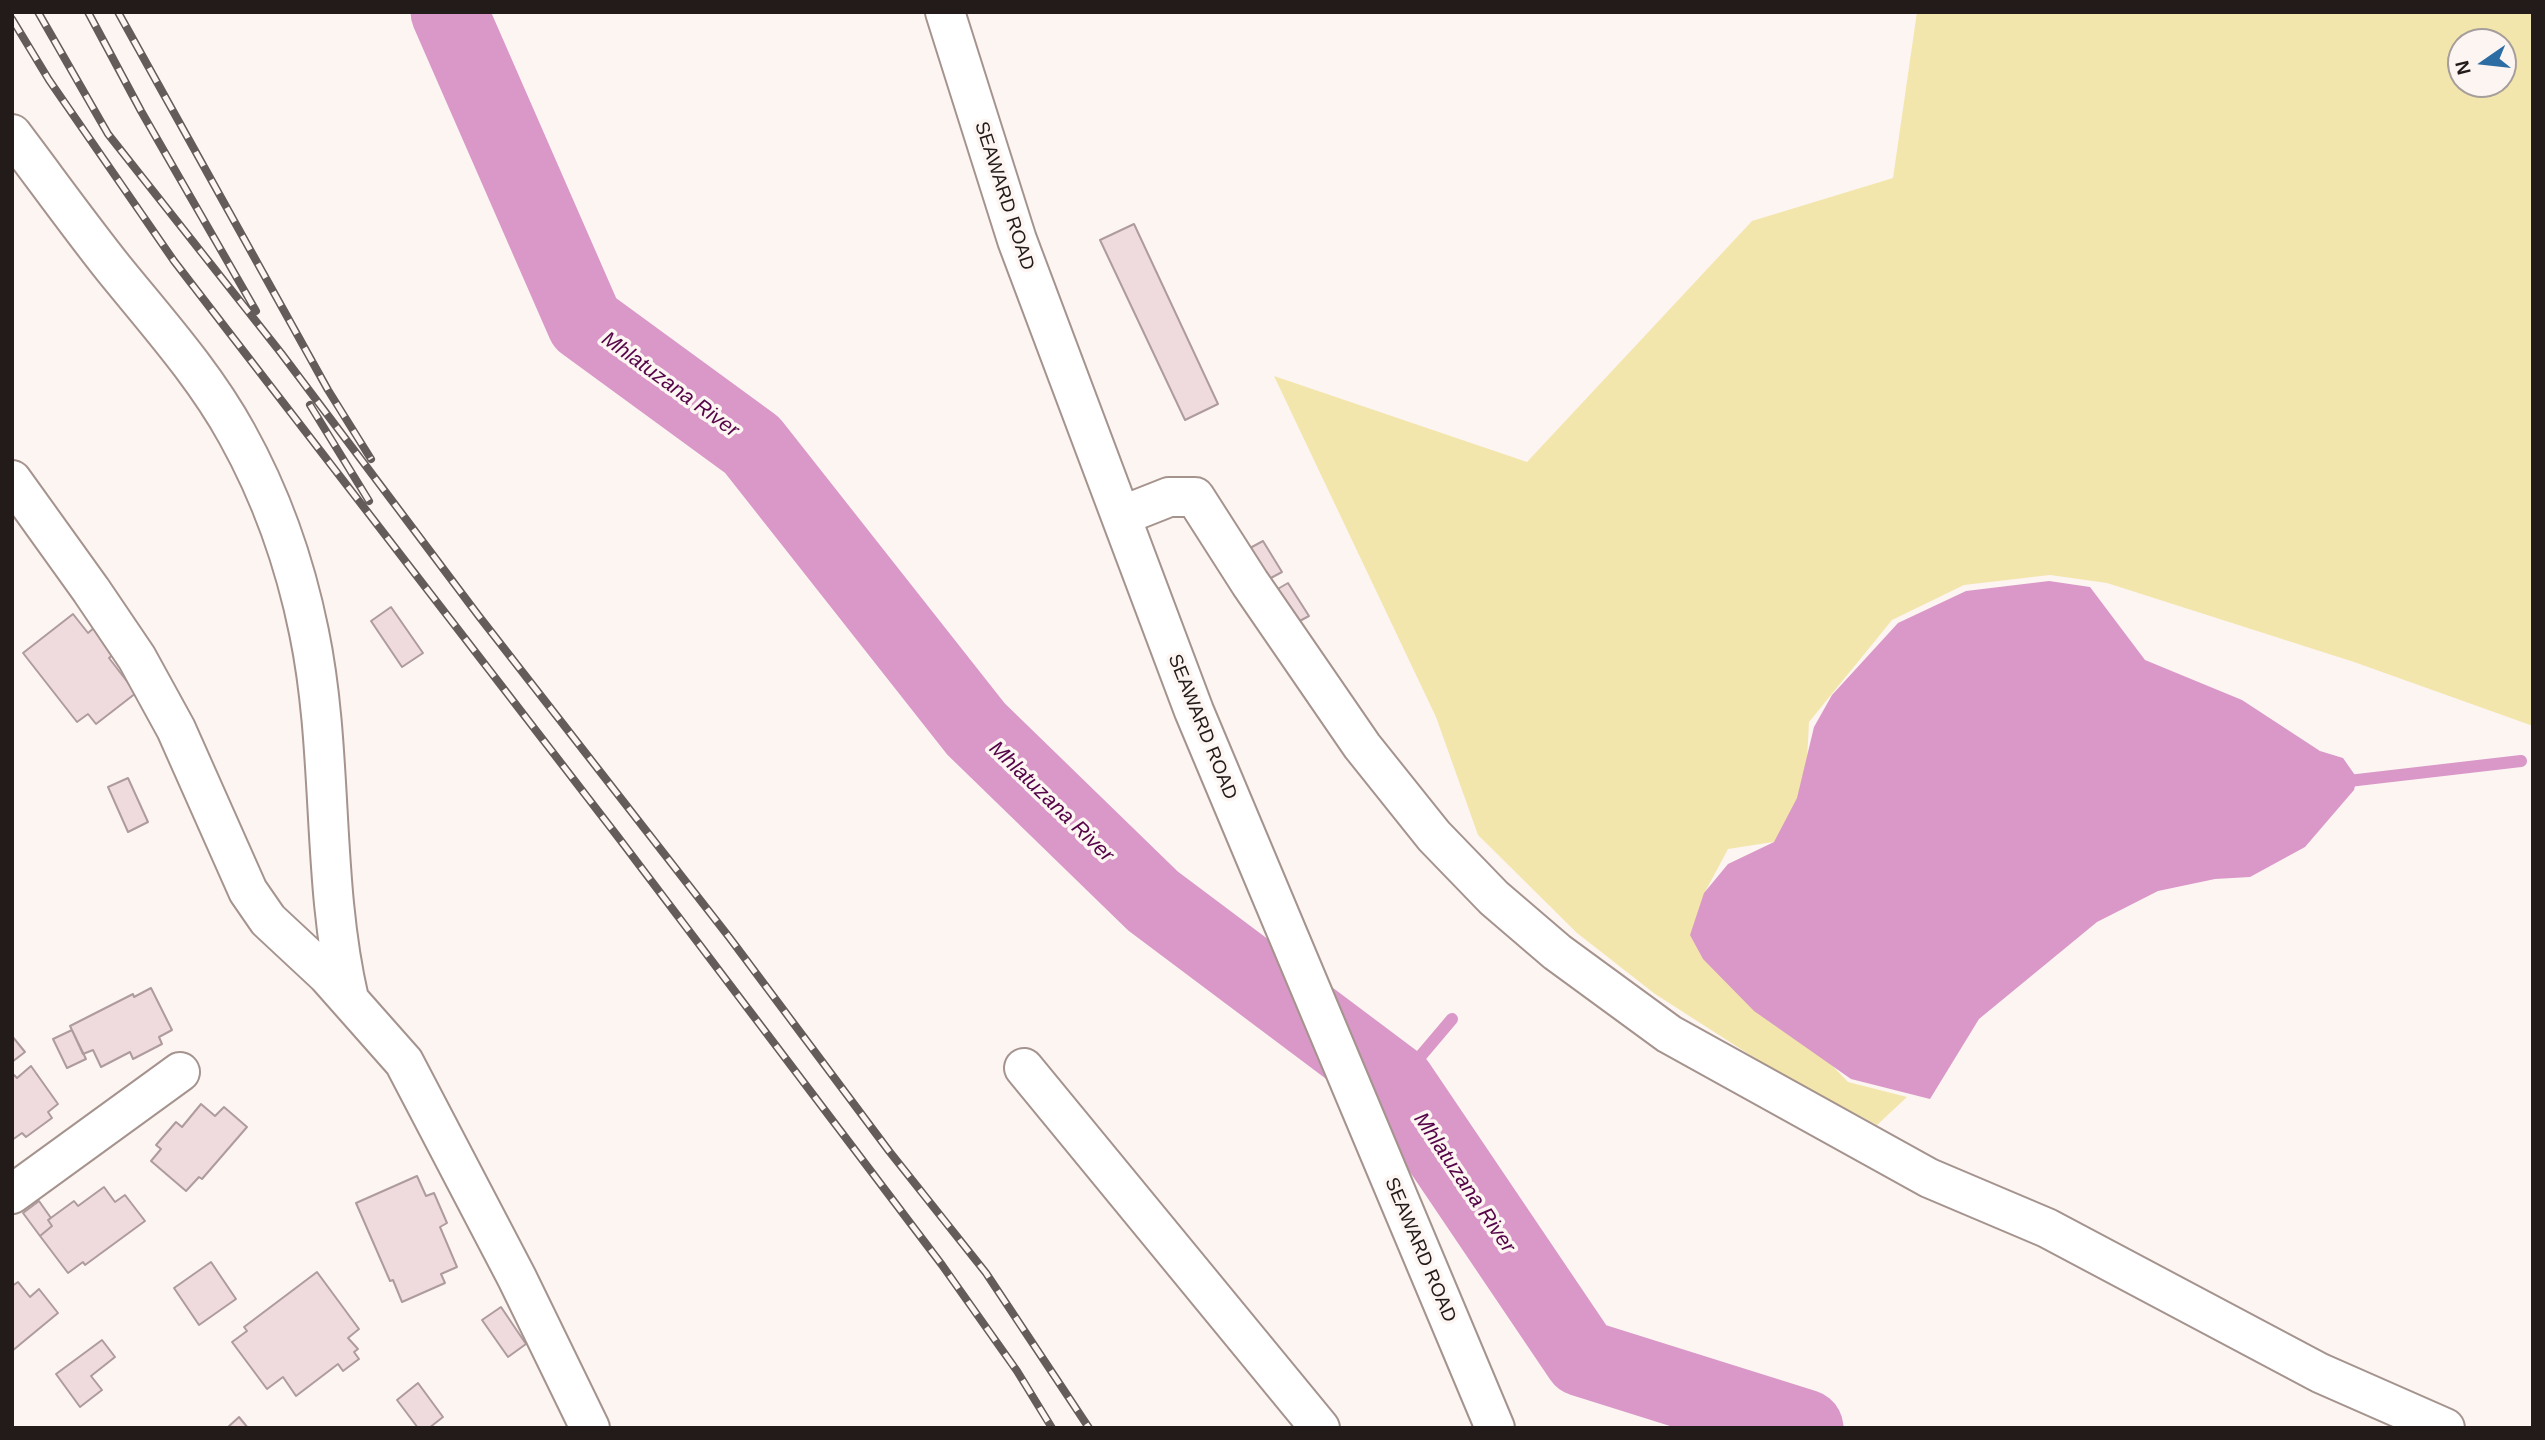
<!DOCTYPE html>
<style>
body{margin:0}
#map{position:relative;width:2545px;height:1440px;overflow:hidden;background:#fdf5f2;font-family:Helvetica,sans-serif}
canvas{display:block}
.frame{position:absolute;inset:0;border:14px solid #221b19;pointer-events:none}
.north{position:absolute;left:2447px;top:28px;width:70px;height:70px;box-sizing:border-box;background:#fdf5f2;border:2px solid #a59e9b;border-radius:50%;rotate:256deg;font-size:19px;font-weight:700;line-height:28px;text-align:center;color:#221b19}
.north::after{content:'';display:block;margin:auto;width:24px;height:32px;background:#2c6ea4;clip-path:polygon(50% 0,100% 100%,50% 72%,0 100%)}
</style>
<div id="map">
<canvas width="2545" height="1440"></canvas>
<div class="frame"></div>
<div class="north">N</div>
</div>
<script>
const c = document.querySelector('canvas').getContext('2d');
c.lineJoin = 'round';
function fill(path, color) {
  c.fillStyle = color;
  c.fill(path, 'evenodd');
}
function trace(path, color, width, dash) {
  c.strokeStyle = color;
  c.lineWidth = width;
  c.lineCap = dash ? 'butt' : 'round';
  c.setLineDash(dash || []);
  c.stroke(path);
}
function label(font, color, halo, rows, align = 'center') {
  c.font = font + ' Helvetica,sans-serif';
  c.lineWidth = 7;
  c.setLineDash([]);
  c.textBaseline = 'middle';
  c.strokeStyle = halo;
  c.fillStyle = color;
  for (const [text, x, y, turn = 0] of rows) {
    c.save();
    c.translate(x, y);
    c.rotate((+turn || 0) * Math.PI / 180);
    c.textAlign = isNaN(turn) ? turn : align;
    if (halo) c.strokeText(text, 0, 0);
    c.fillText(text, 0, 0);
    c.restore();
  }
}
const green = new Path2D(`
 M1917 12H2533V726L2354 662 2107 583 2050 575 1964 585 1892 620 1809 722 1805 800 1780 841 1728 849 1705 892 1710 939 1848 1082 1907 1097 1877 1125 1775 1071 1655 994 1577 933 1478 835 1436 717 1274 376 1527 462 1752 221 1893 178ZM2461 42H2503V84H2461Z`);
const water = new Path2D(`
 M2049 581 2090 587 2145 660 2242 700 2320 751 2343 758 2357 778 2354 790 2305 847 2250 877 2215 879 2158 891 2097 922 1979 1019 1930 1099 1851 1079 1754 1011 1703 959 1690 935 1704 893 1728 864 1774 842 1797 798 1814 727 1832 695 1898 623 1966 591Z`);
const stream = new Path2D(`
 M2340 782 2521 761
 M1397 1084 1452 1019`);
const river = new Path2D(`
 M449 12 585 323 752 445 976 729 1153 901 1397 1084 1582 1358 1805 1428`);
const building = new Path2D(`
 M1134 224 1218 404 1185 420 1100 240Z
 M1263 541 1282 572 1269 579 1250 548Z
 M1288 583 1309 616 1296 623 1276 590Z
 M391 607 423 653 402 667 371 621Z
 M73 614 88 633 95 627 115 653 109 658 136 693 96 724 88 714 77 722 23 653Z
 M128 778 148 822 128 832 108 787Z
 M151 988 172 1030 159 1037 162 1044 133 1059 130 1052 101 1067 93 1050 83 1054 70 1026 133 994 134 997Z
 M72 1030 86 1059 67 1068 53 1039Z
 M12 1036 25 1052 12 1062Z
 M31 1066 58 1104 48 1112 52 1118 26 1137 22 1133 12 1140V1076L14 1075 17 1078Z
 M201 1104 215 1116 224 1107 247 1127 202 1179 199 1177 186 1191 151 1161 161 1149 156 1145 176 1122 182 1127Z
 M417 1176 426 1196 434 1193 447 1223 440 1227 457 1267 441 1274 445 1283 402 1302 393 1280 390 1281 356 1203Z
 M104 1187 115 1202 125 1195 145 1221 85 1265 83 1262 68 1273 40 1236 52 1226 48 1220 74 1201 78 1206Z
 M39 1201 51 1218 48 1220 52 1226 40 1236 23 1213Z
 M211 1262 236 1299 199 1325 174 1288Z
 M317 1272 359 1329 348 1338 358 1349 354 1352 359 1359 343 1371 338 1364 296 1396 283 1377 267 1389 232 1342 247 1331 244 1327Z
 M18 1282 30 1297 39 1289 58 1313 12 1351V1286Z
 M501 1307 526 1344 508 1357 482 1320Z
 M102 1340 115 1357 91 1376 102 1390 80 1407 56 1374Z
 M418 1383 443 1417 429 1428H418L397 1400Z
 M239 1417 248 1428H227Z`);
const minor = new Path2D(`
 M945 12 1017 240 1194 711 1495 1428
 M12 134C46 179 79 225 114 269 157 322 204 374 237 434 271 495 295 563 309 632 334 753 321 879 349 999
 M12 480 91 590 137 658 176 729 248 891 268 920 327 975 404 1062 517 1278 590 1428
 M1121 516 1169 497H1195L1250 583 1362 746 1434 836 1494 898 1557 952 1669 1034 1929 1178 2047 1228 2320 1373 2445 1428
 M1024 1068 1320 1428
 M12 1194 180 1072`);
const rail = new Path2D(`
 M38 12 108 134 281 353 478 615 729 937 889 1151 986 1273 1089 1428
 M88 12 141 111 256 311
 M118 12 328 390 371 459
 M12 19 49 80 174 261 618 837 942 1265 1017 1371 1052 1428
 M310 405 369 501`);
const streetNames = [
 ["SEAWARD ROAD",1004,196,72],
 ["SEAWARD ROAD",1202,727,68],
 ["SEAWARD ROAD",1420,1250,67]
];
const waterNames = [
 ["Mhlatuzana River",670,385,36],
 ["Mhlatuzana River",1051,802,44],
 ["Mhlatuzana River",1464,1183,56]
];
fill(green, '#f3e6ad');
fill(water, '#d998c8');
trace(stream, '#d998c8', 12);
trace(river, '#d998c8', 77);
fill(building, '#efdade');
trace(building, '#ae9b9e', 2);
trace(minor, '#a5938e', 42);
trace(minor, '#fff', 38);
trace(rail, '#635c5a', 8);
trace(rail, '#fdf5f2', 5, [16]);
label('19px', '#221b19', '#fdf5f2', streetNames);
label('italic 21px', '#540447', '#fdf5f2', waterNames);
</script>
